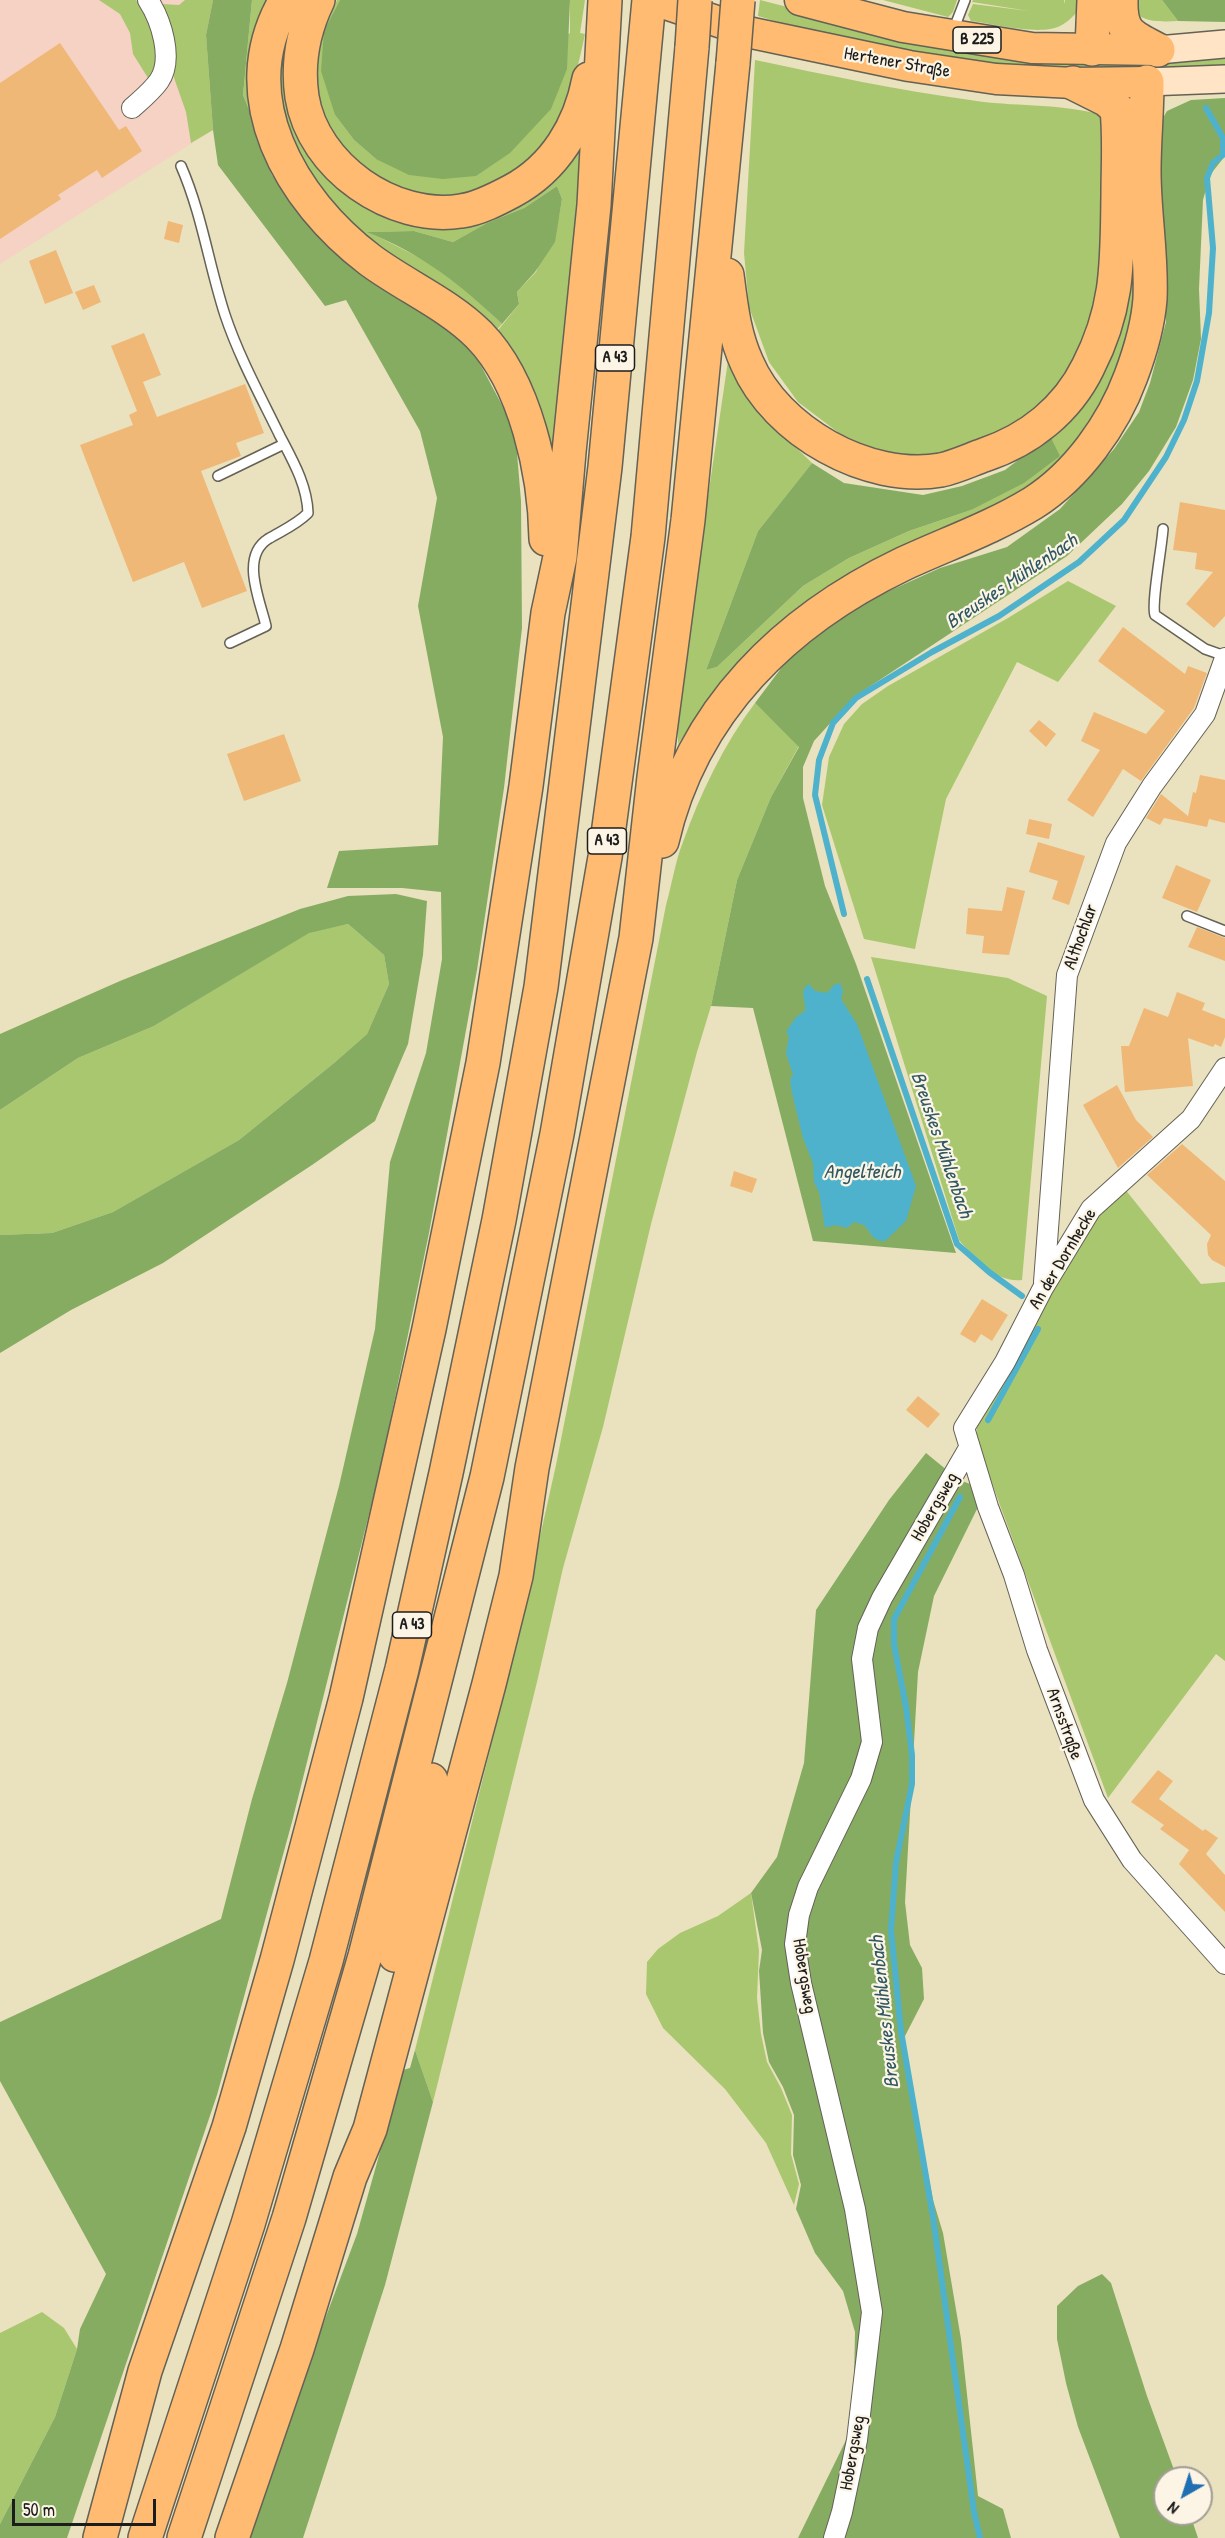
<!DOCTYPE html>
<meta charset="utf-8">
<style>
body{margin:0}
#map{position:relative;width:1225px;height:2538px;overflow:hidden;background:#eae1be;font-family:"Patrick Hand",sans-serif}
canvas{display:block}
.north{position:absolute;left:1153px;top:2466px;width:60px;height:60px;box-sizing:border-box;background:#fcf5e5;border:2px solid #a29e95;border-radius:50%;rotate:219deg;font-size:16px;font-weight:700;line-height:24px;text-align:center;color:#1c1c1c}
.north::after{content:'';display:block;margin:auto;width:21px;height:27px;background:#1f6fb2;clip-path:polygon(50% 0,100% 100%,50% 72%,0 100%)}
.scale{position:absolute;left:12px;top:2499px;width:144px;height:27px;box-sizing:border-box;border:3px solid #1c1c1c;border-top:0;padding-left:8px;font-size:18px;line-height:21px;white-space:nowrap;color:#1c1c1c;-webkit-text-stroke:4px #fcf5e5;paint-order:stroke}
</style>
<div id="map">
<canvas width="1225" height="2538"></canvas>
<div class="north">N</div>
<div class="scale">50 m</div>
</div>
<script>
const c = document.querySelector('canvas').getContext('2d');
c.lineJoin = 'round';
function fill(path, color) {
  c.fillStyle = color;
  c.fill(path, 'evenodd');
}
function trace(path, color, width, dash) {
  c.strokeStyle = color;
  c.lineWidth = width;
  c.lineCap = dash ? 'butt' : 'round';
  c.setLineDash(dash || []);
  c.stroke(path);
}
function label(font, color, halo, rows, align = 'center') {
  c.font = font + ' "Patrick Hand",sans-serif';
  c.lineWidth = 4.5;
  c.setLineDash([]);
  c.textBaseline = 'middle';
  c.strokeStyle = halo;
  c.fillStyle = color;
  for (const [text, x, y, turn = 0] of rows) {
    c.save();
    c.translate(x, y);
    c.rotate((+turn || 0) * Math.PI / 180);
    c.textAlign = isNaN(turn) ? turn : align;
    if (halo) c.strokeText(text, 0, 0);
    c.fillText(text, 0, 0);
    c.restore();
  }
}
const built = new Path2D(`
 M0 0H213L206 35 213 130 0 264Z`);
const green = new Path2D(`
 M99 0H136C153 23 159 47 155 75L148 78 133 54 130 33 120 14Z
 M185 0H213L206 35 213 130 191 143 186 112 172 72 173 39 168 16 162 4 179 5Z
 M252 0H271L251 86 252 117 243 95Z
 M337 0H340L324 30 335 115 354 140 376 159 570 33V0H585L580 33 585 34C575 81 562 137 524 169 511 181 491 188 475 192 398 213 326 161 317 83 313 54 326 26 337 0Z
 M760 0 869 28 1225 57V68C1185 69 1146 70 1106 70 989 68 869 50 758 16Z
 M883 0H957L953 12 948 17Z
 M973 0H1064V4L1065 0H1087C1079 9 1072 20 1060 26 1040 36 994 24 971 21L968 15 973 4 1029 11 972 2Z
 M1129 0H1162L1178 21C1159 22 1133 23 1129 0Z
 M289 11 297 119 431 221 585 129 552 484 491 339 519 304 517 292 536 272 559 216 562 199 557 186 524 208 487 223 453 242 414 231 369 232 428 262 465 289 502 324 490 337 379 252 304 178 274 85Z
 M755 60C826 75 898 90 970 100 1013 107 1056 103 1098 114L1105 126V278L1091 338 1061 392 991 444 920 458 885 455 839 433 798 402 769 362 749 307 744 253Z
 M1129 123 1141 309 1100 424 1026 499 844 580 796 609 750 652 708 701 678 744V701L729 354 763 416 812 463 758 531 706 670 717 667 803 586 849 558 909 531 971 510 1083 405 1107 366 1123 326 1131 281Z
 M1068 581 1116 606 1058 682 1017 662 946 799 915 949 864 939 822 805 829 757 844 724 862 704 888 686 1008 618Z
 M755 703 799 746 771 797 737 880 711 1006 697 1052 651 1224 603 1427 563 1568 537 1682 433 2102 415 2050 513 1658 556 1465 666 905C672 884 675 862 683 842 700 794 724 744 755 703Z
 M348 924 384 955 389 984 367 1034 334 1063 239 1140 113 1212 52 1233 0 1235V1110L78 1058 154 1026 309 932Z
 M871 957 1008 978 1047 996 1022 1280C996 1283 975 1259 959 1240Z
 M1124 1188 1201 1284 1225 1282V1661L1216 1654 1108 1798 976 1440 977 1422 1044 1301 1102 1207Z
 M751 1893 759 1951 757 1998 761 2034 767 2062 781 2088 792 2115 791 2154 799 2184 794 2205 766 2143 725 2089 663 2028 646 1994 647 1962 658 1949 680 1933 718 1916Z
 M42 2312 64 2328 77 2349 55 2417 0 2524V2333Z`);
const forest = new Path2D(`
 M213 0H252L243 95 252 117 257 140 272 175 316 231 449 329 465 344 479 362 510 420 517 453 521 501 522 628 504 788 477 970 429 1233 380 1470 292 1822 217 2095 67 2538H0V2524L55 2417 77 2349 80 2329 106 2274 0 2081V2022L221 1919 252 1799 287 1683 339 1486 375 1329 390 1162 426 1053 442 959 441 892 402 888H327L339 851 438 845 443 737 418 606 437 498 420 431 346 300 325 306 218 165 213 130 206 35Z
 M340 0H570L567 69 551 109 510 153 476 176 443 179 409 175 376 159 354 140 335 115 321 71 324 30Z
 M1162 0H1225V22L1178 21Z
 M1225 98V156L1210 175 1203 200 1199 289 1201 339 1193 380 1176 427 1149 471 1122 504 1067 556 854 697 814 741 803 767V798L825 886 856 964 956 1253 813 1241 753 1008 711 1006 737 880 771 797 799 747 755 703 791 655 849 609 940 568 1007 547 1060 509 1114 449 1139 412 1150 383 1166 322V256L1158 154 1160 123 1167 111 1191 100Z
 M557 186 562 199 555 242 535 272 517 292 519 304 502 324C460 284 422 254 367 232L414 231 453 242 487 223 524 208Z
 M1050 436 1060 456 1024 483 971 510 909 531 849 558 803 586 717 667 706 670 758 531 812 463 844 483 923 495 962 486 1005 470Z
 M396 894 427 901 423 955 408 1044 375 1121 312 1165 163 1263 71 1310 0 1353V1235L52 1233 113 1212 239 1140 334 1063 367 1034 389 984 384 955 348 924 309 933 154 1026 78 1058 0 1110V1034L120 981 300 909 348 896Z
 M926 1453 959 1480 976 1486 979 1505 934 1596 918 1672 905 1902 910 1945 922 1968 924 1999 904 2038 917 2117 933 2200 943 2233 961 2339 978 2496 1003 2509 1011 2538H798L848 2436 854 2380 855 2332 843 2291 815 2253 796 2209 801 2185 793 2155 794 2115 783 2087 769 2062 763 2033 759 1971 762 1950 751 1893 777 1857 804 1763 816 1610 889 1500Z
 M415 2050 433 2102 385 2285 303 2538H246L284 2428 357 2234 403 2070 410 2068Z
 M1102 2274 1111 2283 1147 2396 1177 2478H1165V2514H1190L1198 2538H1120L1078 2427 1066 2383 1057 2339V2306L1078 2286Z`);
const water = new Path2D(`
 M840 983 843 991 841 999 857 1024 916 1186 906 1221 885 1241C872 1241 872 1234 864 1225L854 1222 847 1228 835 1225 825 1228 819 1192 814 1182 813 1163 803 1138 792 1093 790 1080 793 1075 786 1053 789 1036 786 1032 796 1017 805 1011C807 1001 798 991 809 984L815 991 827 993 834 985Z`);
const stream = new Path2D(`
 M844 914 815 795 819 760 833 723 856 698 932 652 999 616 1079 562 1124 520 1166 457 1184 420 1197 381 1209 313 1213 248 1207 178 1213 163 1223 155V138L1206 108
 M867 979 957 1244 989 1272 1022 1296
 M988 1420 1038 1329
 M960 1497 894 1619V1644L906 1707 912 1755V1784L896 1862 891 1930 901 2031 933 2217 974 2512 980 2538`);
const building = new Path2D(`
 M60 43 119 130 126 126 142 151 102 178 97 170 58 195 61 199 0 239V83Z
 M168 221 183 225 179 243 164 239Z
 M56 250 73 293 45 304 29 261Z
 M94 285 101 302 83 310 75 292Z
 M144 333 161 375 143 382 157 417 245 384 264 433 236 443 241 456 201 471 247 591 202 608 184 562 133 582 80 445 133 425 129 415 137 411 111 346Z
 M1180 502 1225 510V616L1214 628 1186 604 1213 572 1195 569 1197 553 1173 550Z
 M1123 627 1185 674 1188 666 1207 673 1194 708 1141 781 1123 769 1093 817 1067 800 1100 750 1081 741 1094 712 1146 734 1165 711 1098 661Z
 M1039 720 1056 734 1046 747 1029 731Z
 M284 734 301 781 244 801 227 754Z
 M1200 775 1225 780V823L1209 819 1207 827 1164 818 1160 825 1146 818 1161 794 1188 816 1193 792 1196 793Z
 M1029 819 1052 824 1049 839 1026 834Z
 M1038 842 1085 856 1069 905 1052 899 1058 881 1029 872Z
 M1176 865 1211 880 1197 912 1162 898Z
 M1007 887 1025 891 1009 955 982 953 984 936 966 934 968 908 1002 911Z
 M1197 927 1225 938V961L1188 947Z
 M1177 992 1205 1003 1202 1010 1225 1019V1037L1221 1047 1215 1044 1213 1047 1188 1038 1193 1086 1125 1092 1121 1046H1129L1144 1008 1168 1017Z
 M1117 1085 1136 1120 1153 1137 1118 1168 1083 1105Z
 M1182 1144 1225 1181V1267L1212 1260 1208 1255 1207 1244 1211 1235 1147 1175Z
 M734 1171 757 1179 752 1193 730 1186Z
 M982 1299 1008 1315 992 1341 981 1334 975 1343 960 1334Z
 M918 1396 940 1414 928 1428 906 1410Z
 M1158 1770 1173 1781 1159 1799 1203 1831 1205 1829 1218 1838 1206 1854 1225 1875V1912L1179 1864 1189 1850 1160 1829 1164 1825 1131 1802Z`);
const lane = new Path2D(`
 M953 31 965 0
 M181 166C202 214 209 266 225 315 239 357 261 397 280 436 293 461 307 485 308 513 296 525 283 530 268 539 240 557 260 600 266 626L230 643
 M218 476 284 444
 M1163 529C1162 546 1151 605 1155 615L1205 649 1225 656
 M1187 916 1225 931`);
const street = new Path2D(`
 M132 108C141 100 152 91 159 81 174 59 161 20 148 0
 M1225 1068 1191 1119 1091 1209 1043 1288 1005 1362 964 1428 988 1507 1014 1575 1037 1650 1094 1800 1132 1860 1225 1964
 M1044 1282 1067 975 1116 843 1152 786 1205 714 1225 658
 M834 2538 842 2512 857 2440 872 2312 855 2209 801 1983 795 1944 799 1915 808 1887 861 1779 872 1742 862 1659 868 1628 882 1598 969 1448`);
const secondary = new Path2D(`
 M1158 50 1225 44
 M1147 82 1225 79`);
const primary = new Path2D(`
 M654 0 752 33 909 66 996 79 1073 83 1147 82
 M800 0 903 27 1032 48 1158 50`);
const highway = new Path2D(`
 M286 0C229 96 291 200 370 260 405 286 448 304 479 335 526 383 545 474 546 539
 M318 0C303 31 297 63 302 97 313 167 393 222 461 211 478 209 497 199 512 191 555 168 580 126 589 79
 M1121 0C1120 33 1131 36 1158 50
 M1092 49 1094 0
 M727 275C731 306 734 335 747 363 776 431 868 483 941 470 955 467 970 460 984 455 1029 440 1067 410 1088 367 1119 307 1117 261 1118 195 1118 166 1120 138 1117 109L1107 100 1073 83
 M662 841C692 710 786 620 903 564 946 544 992 528 1033 503 1077 475 1113 425 1131 376 1140 352 1148 325 1150 299 1152 256 1144 214 1144 171 1144 141 1147 112 1147 82
 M395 1955 431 1780
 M100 2538 145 2371 229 2127 277 1960 346 1698 429 1329 483 1063 526 786 548 613 560 557 569 452 594 205 605 0
 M145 2538 248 2224 326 1961 402 1669 446 1473 499 1220 541 987 605 467 649 0
 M184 2538 289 2218 365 1956 487 1477 513 1350 557 1134 605 857 648 537 692 47
 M232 2538 297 2349 350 2177 370 2129 489 1684 516 1576 532 1468 636 938 654 777 688 520 733 63`);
const highwayBridge = new Path2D(`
 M692 47 695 0
 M733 63 738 0`);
const shields = [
 [977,40,48],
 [615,358,39],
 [607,841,39],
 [412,1625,39]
];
const shieldNames = [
 ["B 225",977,40],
 ["A 43",615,358],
 ["A 43",607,841],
 ["A 43",412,1625]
];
const streetNames = [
 ["Hertener Straße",897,63,10],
 ["Althochlar",1081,937,-70],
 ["An der Dornhecke",1063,1259,-59],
 ["Hobergsweg",935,1507,-60],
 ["Arnsstraße",1064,1724,70],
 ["Hobergsweg",804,1976,81],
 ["Hobergsweg",853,2453,-80]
];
const waterNames = [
 ["Breuskes Mühlenbach",1012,582,-34],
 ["Breuskes Mühlenbach",941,1145,71],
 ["Angelteich",862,1173],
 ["Breuskes Mühlenbach",885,2012,-96]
];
fill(built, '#f5d2c3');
fill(green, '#a9c76f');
fill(forest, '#86ac62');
fill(water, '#4eb2cc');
trace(stream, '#4eb2cc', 6);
fill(building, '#f0b877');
trace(lane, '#646155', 12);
trace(street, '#646155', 22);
trace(secondary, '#646155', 30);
trace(primary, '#646155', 33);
trace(highway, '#646155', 36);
trace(lane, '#fff', 9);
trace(street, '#fff', 20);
trace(secondary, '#ffe4c6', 27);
trace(primary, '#febb71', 30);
trace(highway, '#febb71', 33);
trace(highwayBridge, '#646155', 36, []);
trace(highwayBridge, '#febb71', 33);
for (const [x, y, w] of shields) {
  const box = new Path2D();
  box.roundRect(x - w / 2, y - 13, w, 26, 4.5);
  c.fillStyle = '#fcf5e5';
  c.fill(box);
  trace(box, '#1c1c1c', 1.5);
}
label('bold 16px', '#1c1c1c', null, shieldNames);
label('18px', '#1c1c1c', '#fcf5e5', streetNames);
label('italic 20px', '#305862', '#fcf5e5', waterNames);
</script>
